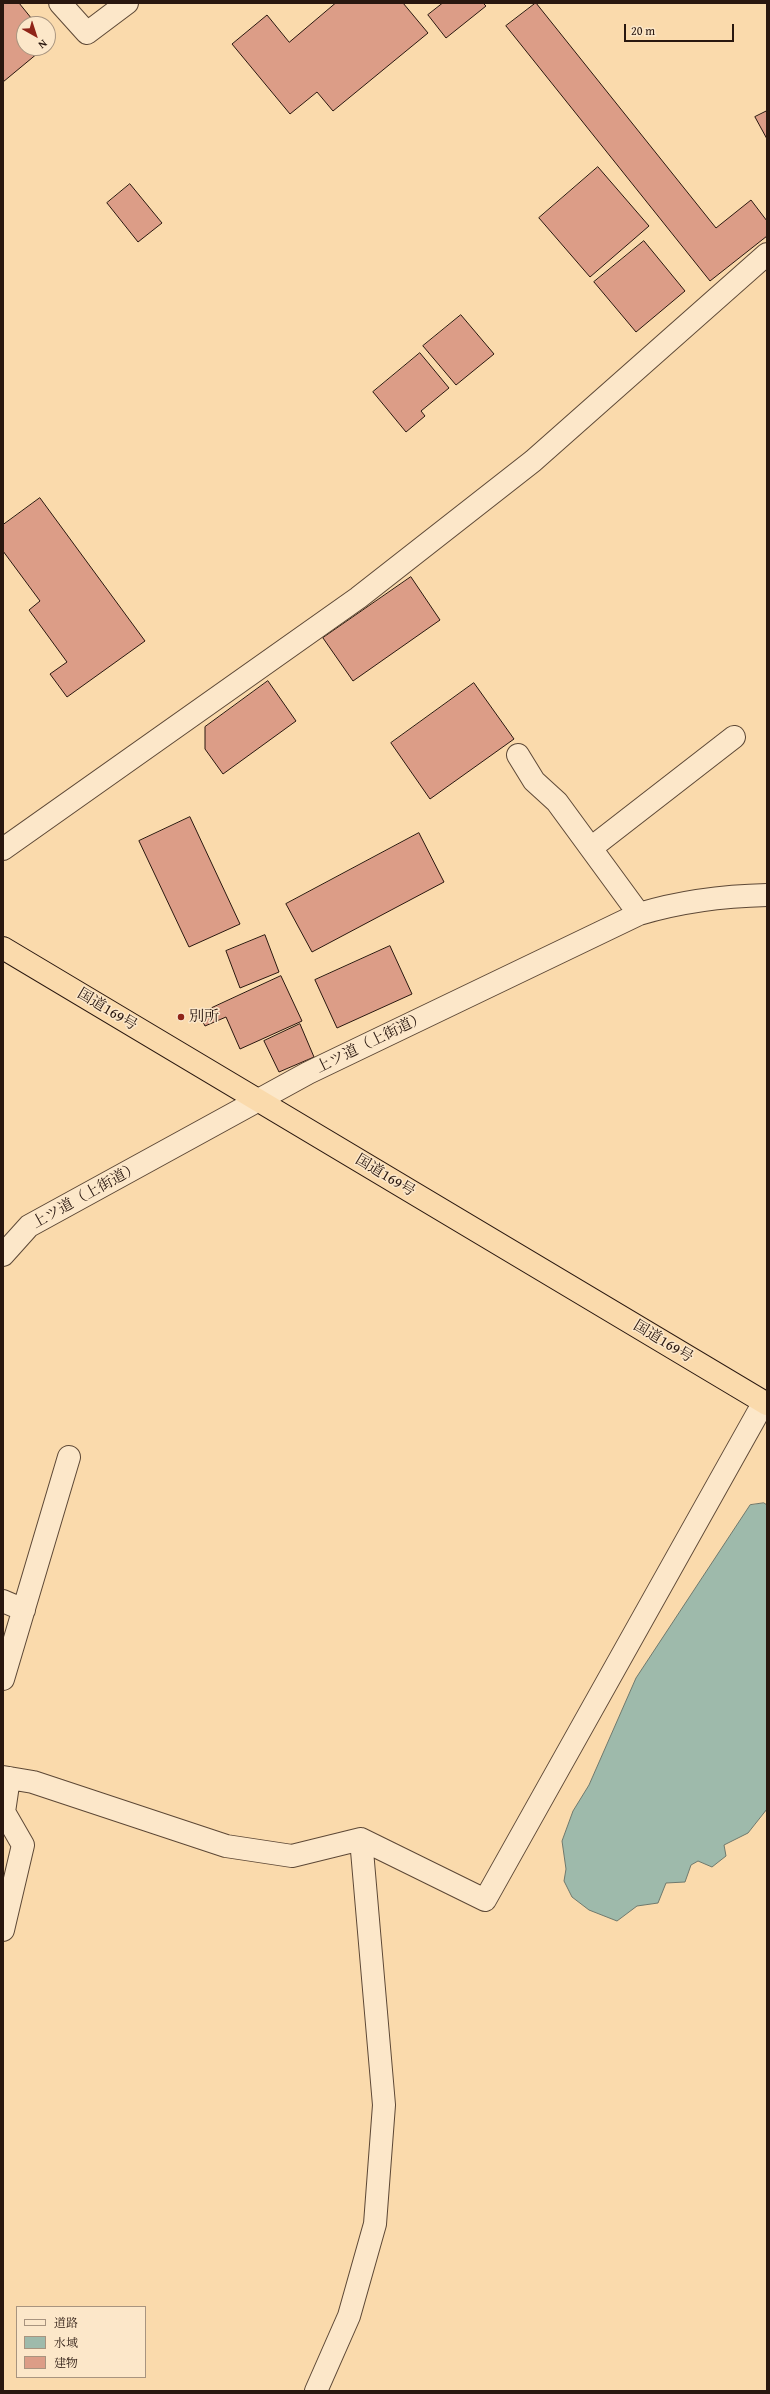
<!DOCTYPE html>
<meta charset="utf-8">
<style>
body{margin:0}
#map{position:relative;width:770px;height:2394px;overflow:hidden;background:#fadaac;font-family:"Gentium Book Plus","Noto Serif JP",serif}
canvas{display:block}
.frame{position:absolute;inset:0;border:4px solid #29170f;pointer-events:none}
.legend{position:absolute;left:16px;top:2306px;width:130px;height:72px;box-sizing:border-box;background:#fce7c9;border:1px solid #a8947f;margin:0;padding:5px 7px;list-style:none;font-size:12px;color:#29170f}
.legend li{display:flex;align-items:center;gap:8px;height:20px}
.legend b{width:20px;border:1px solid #a8947f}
.north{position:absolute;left:16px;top:16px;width:40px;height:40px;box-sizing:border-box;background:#fce7c9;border:1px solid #a8947f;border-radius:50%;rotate:141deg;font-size:11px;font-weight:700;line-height:16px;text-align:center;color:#29170f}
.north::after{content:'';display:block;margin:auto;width:14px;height:18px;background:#8f2418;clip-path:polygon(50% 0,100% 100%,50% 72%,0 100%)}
.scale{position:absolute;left:624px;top:24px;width:110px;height:18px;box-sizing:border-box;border:2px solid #29170f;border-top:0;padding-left:5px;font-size:12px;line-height:14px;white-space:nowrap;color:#29170f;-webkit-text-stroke:3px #fce7c9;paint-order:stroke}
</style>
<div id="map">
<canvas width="770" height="2394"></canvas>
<div class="frame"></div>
<ul class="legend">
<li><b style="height:5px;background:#fce7c9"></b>道路</li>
<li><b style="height:11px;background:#9ebaab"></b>水域</li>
<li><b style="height:11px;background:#dc9d87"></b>建物</li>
</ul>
<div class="north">N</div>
<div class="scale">20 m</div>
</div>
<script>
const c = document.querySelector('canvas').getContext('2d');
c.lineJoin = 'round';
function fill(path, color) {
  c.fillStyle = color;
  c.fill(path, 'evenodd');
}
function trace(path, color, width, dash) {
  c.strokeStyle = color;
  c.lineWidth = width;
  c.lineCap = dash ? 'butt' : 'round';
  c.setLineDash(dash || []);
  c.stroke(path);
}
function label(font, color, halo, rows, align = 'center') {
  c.font = font + ' "Gentium Book Plus","Noto Serif JP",serif';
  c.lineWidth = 3;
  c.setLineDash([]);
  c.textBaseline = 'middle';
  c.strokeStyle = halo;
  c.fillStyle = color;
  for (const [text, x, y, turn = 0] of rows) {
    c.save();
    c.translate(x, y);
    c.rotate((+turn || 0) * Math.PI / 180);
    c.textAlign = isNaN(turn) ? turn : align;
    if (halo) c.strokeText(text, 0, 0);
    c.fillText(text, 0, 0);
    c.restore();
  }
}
const water = new Path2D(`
 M764 1503 767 1505V1809L748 1833 724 1845 726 1856 712 1867 698 1861 691 1865 685 1882 666 1883 658 1903 637 1906 617 1921 589 1910 572 1897 564 1881 566 1869 562 1841 573 1811 589 1785 636 1678 750 1505Z`);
const building = new Path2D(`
 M3 3H19L36 24H24V48H44L3 82Z
 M336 3H403L428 33 333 111 317 92 290 114 232 44 267 15 289 42Z
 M443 3H483L486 6 446 38 428 15Z
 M536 3 716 228 751 200 767 221V236L710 281 506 26Z
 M767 111V139L755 117Z
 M598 167 649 226 590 277 539 218Z
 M130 184 162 223 138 242 107 203Z
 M644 241 685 291 636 332 594 282Z
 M461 315 494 354 456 385 423 346Z
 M420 353 449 388 421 411 425 416 406 432 373 392Z
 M40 498 145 641 67 697 50 674 67 662 29 610 40 601 3 551V525Z
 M411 577 440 620 353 681 323 638Z
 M268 681 296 721 223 774 205 749V727Z
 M474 683 514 739 430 799 391 743Z
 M190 817 240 924 189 947 139 841Z
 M419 833 444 882 312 952 286 904Z
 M265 935 279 972 240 988 226 951Z
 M390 946 412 994 337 1028 315 980Z
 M281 976 302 1021 240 1049 226 1017 205 1026 199 1014Z
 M300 1024 314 1057 279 1072 264 1041Z`);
const minor = new Path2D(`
 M60 3 87 33 127 3
 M518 755 534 781 557 802 639 914
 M591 848 734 737
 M3 849 358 598 533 461 767 254
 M3 1255 29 1226 308 1073 639 914C682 901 723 896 767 895
 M3 1601 24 1610
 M3 1679 69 1457
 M3 1777 33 1782 226 1846 292 1856 361 1839 485 1900 764 1402
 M3 1930 23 1845 4 1812 9 1778
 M316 2391 349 2316 375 2224 384 2105 361 1839`);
const highway = new Path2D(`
 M3 948 767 1404`);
const markers = [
 [181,1017,4,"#8f2418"]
];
const streetNames = [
 ["国道169号",107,1010,31],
 ["上ツ道（上街道）",371,1043,-26],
 ["国道169号",385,1176,31],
 ["上ツ道（上街道）",86,1196,-29],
 ["国道169号",663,1342,31]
];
const poiNames = [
 ["別所",189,1017]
];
fill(water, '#9ebaab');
trace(water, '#6f796d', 1);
fill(building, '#dc9d87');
trace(building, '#29170f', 1);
trace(minor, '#5d4836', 24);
trace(highway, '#29170f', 24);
trace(minor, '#fce7c9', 22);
trace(highway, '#fadaac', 22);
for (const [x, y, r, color] of markers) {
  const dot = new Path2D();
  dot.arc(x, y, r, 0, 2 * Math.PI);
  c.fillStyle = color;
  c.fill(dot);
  trace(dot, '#fce7c9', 1.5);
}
label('15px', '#29170f', '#fce7c9', streetNames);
label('15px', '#29170f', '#fce7c9', poiNames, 'left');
</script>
